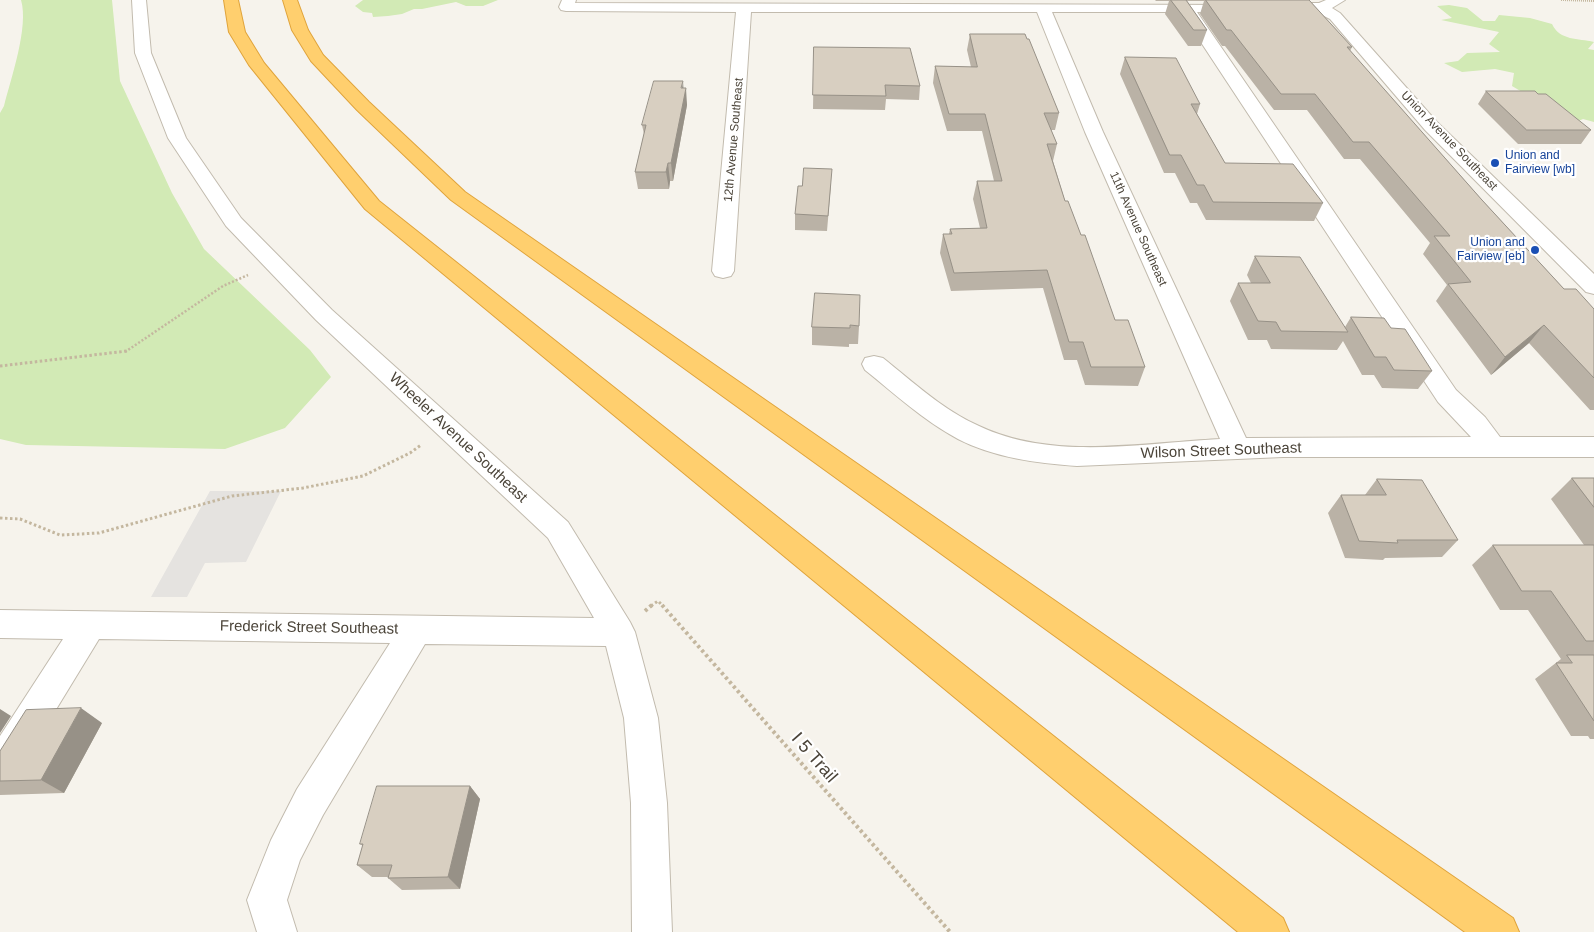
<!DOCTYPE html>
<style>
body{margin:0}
canvas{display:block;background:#f6f3ec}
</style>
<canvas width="1594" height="932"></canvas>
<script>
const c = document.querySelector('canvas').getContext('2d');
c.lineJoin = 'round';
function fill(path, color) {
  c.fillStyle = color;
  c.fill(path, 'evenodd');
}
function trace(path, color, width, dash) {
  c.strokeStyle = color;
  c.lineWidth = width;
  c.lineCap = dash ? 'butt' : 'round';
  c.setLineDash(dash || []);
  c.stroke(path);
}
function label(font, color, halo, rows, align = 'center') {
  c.font = font + ' Arial,sans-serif';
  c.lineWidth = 4.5;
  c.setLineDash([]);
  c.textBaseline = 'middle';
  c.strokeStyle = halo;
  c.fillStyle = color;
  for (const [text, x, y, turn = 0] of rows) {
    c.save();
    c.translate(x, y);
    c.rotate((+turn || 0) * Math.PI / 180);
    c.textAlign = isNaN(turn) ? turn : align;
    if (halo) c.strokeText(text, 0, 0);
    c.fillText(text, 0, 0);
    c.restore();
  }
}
const green = new Path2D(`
 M21 0H112L120 81 172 193 204 249 310 350 331 377 285 428 225 449 26 445 0 439V113L4 106C11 78 29 27 21 0Z
 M363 0H498L483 6H466L456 2 422 9H414L402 14 388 16 373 17 372 13 363 12 355 6Z
 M1449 5 1467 8 1483 21H1495L1499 15 1530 18 1552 24C1560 41 1578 38 1594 42L1588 49 1594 50V122L1583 119 1574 123 1512 86 1514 73 1495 69 1462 72 1444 63 1458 61 1467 53 1500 52 1489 44 1499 32 1441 20 1452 18 1437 6Z`);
const parking = new Path2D(`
 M210 491H281L246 562 205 563 187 597H151Z`);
const pathFar3 = new Path2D(`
 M1561 0 1594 1`);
const pathFar2 = new Path2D(`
 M125 352 223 286 248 275`);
const pathFar1 = new Path2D(`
 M0 366 127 351
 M0 518 20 519 60 535 99 533 232 496 303 488 363 476 410 453 421 445
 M651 606 658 601 663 606`);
const path = new Path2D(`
 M662 605 950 932
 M645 611 652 605`);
const minor = new Path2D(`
 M132 0H146L151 53 186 138 241 218 332 310 568 522 630 622 635 632 658 718 667 803 672 932H632L631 803 624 718 606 646 425 644 323 815 300 860 287 900 297 932H257L247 900 271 840 297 789 390 643 99 639 13 780 0 786V736L63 639 0 638V610L594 618 548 538 316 320 226 226 168 138 135 53Z
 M562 0H576L575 3 1245 5 1248 8 1245 11 1240 13 1197 12 1456 390 1485 417 1500 437H1594V457H1283L1077 466C1037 463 995 458 958 439 924 421 895 394 865 370L862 364 865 358 874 356 883 358C913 382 943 410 979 426 1053 461 1141 443 1220 439L1085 132 1037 12H751L734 271 731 276 723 278 715 276 712 271 736 12 566 11 561 10 559 7ZM1052 12H1181L1438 402 1471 437 1246 438 1103 132Z
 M1326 0H1345L1332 8 1340 13 1437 122 1594 274V294L1586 292 1425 130 1330 19 1318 13H1280L1275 11 1272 8 1275 5 1280 3H1319Z`);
const highway = new Path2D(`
 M224 0H238L245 32 264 63 379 201 1283 918 1289 932H1238L365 209 249 65 229 32Z
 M283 0H297L308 30 323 55 369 102 465 192 1513 918 1519 932H1465L451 200 357 110 311 61 292 30Z`);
const wall = new Path2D(`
 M1155 0H1309L1352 47 1350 51 1482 200 1564 289 1594 309V410H1590L1529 343 1491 375 1436 301 1447 285 1423 254 1430 243 1360 159H1344L1307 110H1274L1225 46H1222L1200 14 1204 1H1187L1207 30 1201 46H1188L1165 14 1169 1H1156Z
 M970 34 1059 113 1055 130H1051L1057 144 1053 161 1065 201 1081 235 1115 320 1145 367 1138 386 1085 385 1077 360H1064L1043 288 951 291 940 253 943 234H949L950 229 980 228 973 199 977 181H994L982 131H947L933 83 935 66 971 67 967 50Z
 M814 47 920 86 919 100 886 99 885 110 813 109Z
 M1125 57 1200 104 1197 114 1225 163 1323 203 1314 221 1206 220 1197 203H1190L1175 173H1164L1120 74Z
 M683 88 687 105 673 181H670L669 189H638L635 172 644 134 642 125Z
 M1486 91 1538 94 1591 130 1581 144H1518L1478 104Z
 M831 184 827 231 795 230V214Z
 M1255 256 1345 327 1351 317 1391 328 1432 371 1418 389 1382 388 1374 375H1362L1343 341 1337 350 1271 349 1267 340H1248L1230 301 1238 283H1251L1247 275Z
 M815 293 859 326 858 344H849V347L812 345V327Z
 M1572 478H1594V739H1590L1588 736H1571L1535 679 1561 659 1528 610H1500L1472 565 1493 545H1584L1551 499Z
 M1377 479 1458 540 1442 557 1385 558 1383 560 1345 558 1328 513 1341 495H1365Z
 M102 723 64 793 0 795V751Z
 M470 786 480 799 460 889 402 890 388 878V877H372L357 865 363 846 360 844Z`);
const shadedWall = new Path2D(`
 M683 81 684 96 686 88 687 105 673 181 671 163Z
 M668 163 670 181 669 189 666 172Z
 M1544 325 1529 343 1491 375 1505 357Z
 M81 708 102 723 64 793 41 780Z
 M0 709 11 716 0 733Z
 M470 786 480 799 460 889 448 877Z`);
const building = new Path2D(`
 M1171 0H1186L1207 30H1194Z
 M1206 0H1309L1352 47H1347L1482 200 1564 289H1576L1594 309V378L1544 325 1505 357 1448 284 1471 282 1434 236H1450L1369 142H1353L1315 94H1281L1231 30H1227Z
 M970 34H1025L1027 39H1029L1059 113H1044L1057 144H1047L1065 201H1068L1081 235H1085L1115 320H1128L1145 367H1091L1083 342H1069L1047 270 954 273 943 234H952L950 229 987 228 977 181H1002L985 114H949L935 66 977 67Z
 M814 47 910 48 920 86 885 85 886 96 813 95Z
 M1125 57 1176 58 1200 104H1191L1225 163 1293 164 1323 203 1213 202 1204 185H1197L1181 155H1170Z
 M654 81H683L681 88H686L671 163H668L666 172H635L646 125H642Z
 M1486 91H1535L1538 94H1546L1591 130H1527Z
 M804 168 832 169 828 216 795 214 798 186H802Z
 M1255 256 1300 257 1348 332 1281 331 1276 322 1258 321 1238 283H1270Z
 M815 293 860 295 859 326 850 325V328L812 327Z
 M1351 317 1384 318 1391 328 1405 329 1432 371 1394 370 1386 357H1375Z
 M1572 478H1594V507Z
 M1377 479 1422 480 1458 540H1397L1398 543 1359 541 1341 495H1386Z
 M1493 545H1594V641H1586L1551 591H1522Z
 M1567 655H1594V721L1556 663H1572Z
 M81 708 41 780 0 781V751L26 710Z
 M377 786H470L448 877 388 878 392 865H357L363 844H360Z`);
const markers = [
 [1495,163,5,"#1a4fb4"],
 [1535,250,5,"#1a4fb4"]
];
const farStreetnames = [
 ["12th Avenue Southeast",734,140,-85],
 ["Union Avenue Southeast",1449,141,46],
 ["11th Avenue Southeast",1138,229,66]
];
const farTransitnames = [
 ["Union and",1505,156],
 ["Fairview [wb]",1505,170],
 ["Union and",1525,243,"right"],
 ["Fairview [eb]",1525,257,"right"]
];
const streetNames = [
 ["Wheeler Avenue Southeast",458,438,43],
 ["Wilson Street Southeast",1221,451,-2],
 ["Frederick Street Southeast",309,628,1]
];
const nearStreetnames = [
 ["I 5 Trail",814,758,49]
];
fill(green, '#d2eab5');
fill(parking, '#e5e3e0');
trace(minor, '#c2bbae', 2);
trace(highway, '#e0a43c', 2);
trace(pathFar3, '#c4b79f', 2, [1, 1]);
trace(pathFar2, '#c4b79f', 2.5, [2, 2]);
trace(pathFar1, '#c4b79f', 3, [2.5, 2.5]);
trace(path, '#c4b79f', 4, [3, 3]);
fill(minor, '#fff');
fill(highway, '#ffcf6e');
fill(wall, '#bab2a6');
fill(shadedWall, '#979187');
fill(building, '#d8cfc1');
trace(building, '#979187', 1);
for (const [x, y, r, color] of markers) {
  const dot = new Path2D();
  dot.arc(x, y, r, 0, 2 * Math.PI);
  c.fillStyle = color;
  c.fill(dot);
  trace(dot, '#fff', 2);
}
label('12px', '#4b4439', '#fff', farStreetnames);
label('12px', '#164399', '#fff', farTransitnames, 'left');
label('15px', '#4b4439', '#fff', streetNames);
label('18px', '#4b4439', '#fff', nearStreetnames);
</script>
